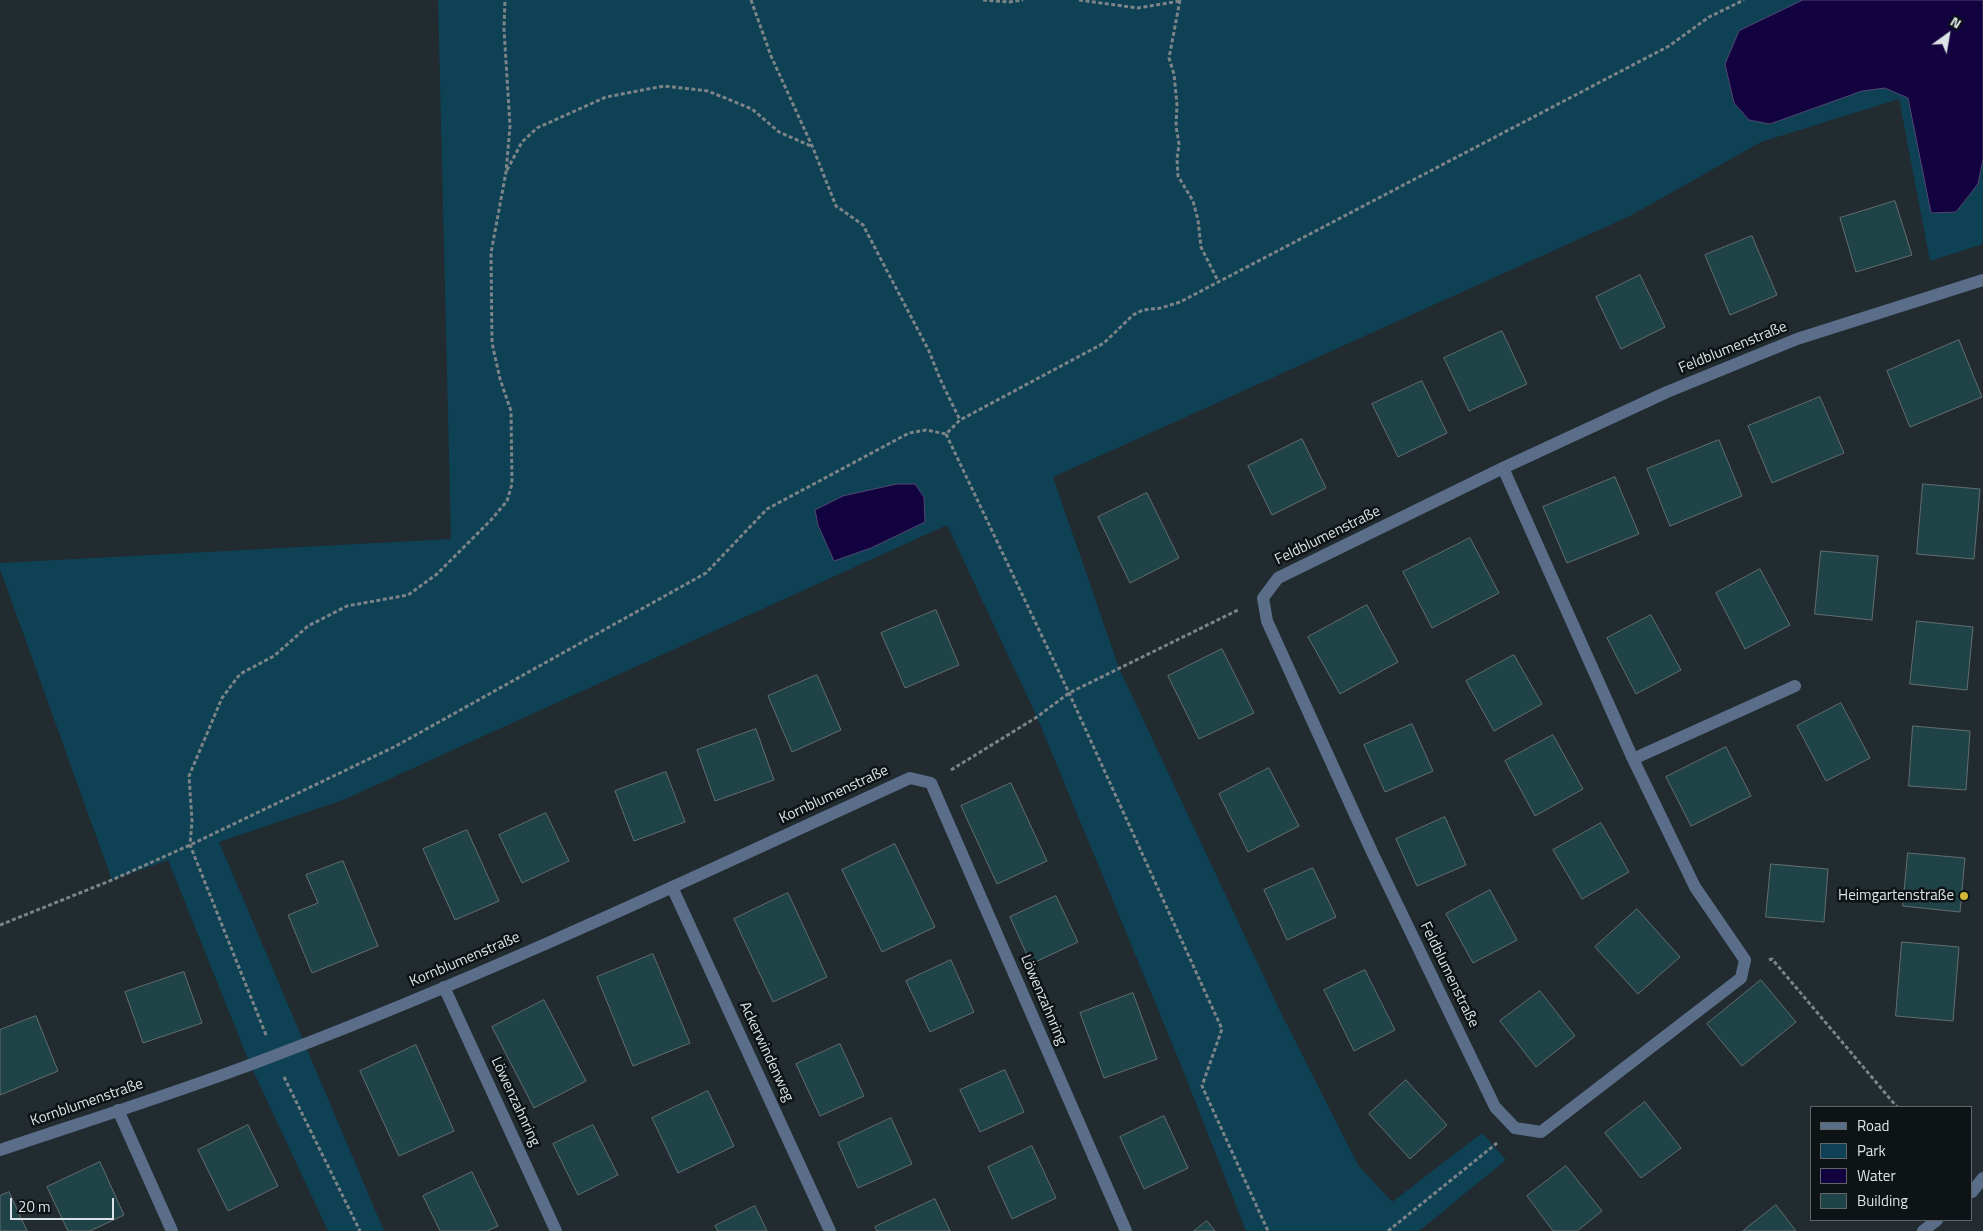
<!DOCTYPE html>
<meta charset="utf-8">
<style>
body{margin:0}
#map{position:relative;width:1983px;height:1231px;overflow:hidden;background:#212b30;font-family:"Titillium Web",sans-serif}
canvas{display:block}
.legend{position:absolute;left:1810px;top:1106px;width:162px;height:115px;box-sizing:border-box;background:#0e1315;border:1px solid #606669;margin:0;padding:6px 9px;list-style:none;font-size:15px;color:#dce3e6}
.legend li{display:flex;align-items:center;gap:10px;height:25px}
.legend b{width:25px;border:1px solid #606669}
.north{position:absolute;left:1923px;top:10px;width:50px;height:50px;-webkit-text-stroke:4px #0e1315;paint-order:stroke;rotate:32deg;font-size:14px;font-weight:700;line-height:20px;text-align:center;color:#dce3e6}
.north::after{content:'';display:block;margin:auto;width:18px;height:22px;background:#dce3e6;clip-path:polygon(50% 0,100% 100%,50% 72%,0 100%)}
.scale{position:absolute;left:10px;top:1198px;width:104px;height:22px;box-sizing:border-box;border:2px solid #dce3e6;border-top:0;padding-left:6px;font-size:15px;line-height:18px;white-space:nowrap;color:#dce3e6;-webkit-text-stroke:4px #0e1315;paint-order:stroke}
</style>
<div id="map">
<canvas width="1983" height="1231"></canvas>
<ul class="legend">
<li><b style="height:6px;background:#5b6e89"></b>Road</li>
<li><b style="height:14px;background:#0f4155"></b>Park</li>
<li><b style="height:14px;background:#12023f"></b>Water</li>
<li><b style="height:14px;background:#1f4347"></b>Building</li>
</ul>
<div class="north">N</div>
<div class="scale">20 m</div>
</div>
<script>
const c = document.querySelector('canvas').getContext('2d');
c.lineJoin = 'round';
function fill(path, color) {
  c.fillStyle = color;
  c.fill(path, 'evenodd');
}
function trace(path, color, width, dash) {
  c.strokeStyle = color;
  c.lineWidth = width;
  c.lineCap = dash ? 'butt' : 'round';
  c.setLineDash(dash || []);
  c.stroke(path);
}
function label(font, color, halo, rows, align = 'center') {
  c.font = font + ' "Titillium Web",sans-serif';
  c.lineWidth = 5;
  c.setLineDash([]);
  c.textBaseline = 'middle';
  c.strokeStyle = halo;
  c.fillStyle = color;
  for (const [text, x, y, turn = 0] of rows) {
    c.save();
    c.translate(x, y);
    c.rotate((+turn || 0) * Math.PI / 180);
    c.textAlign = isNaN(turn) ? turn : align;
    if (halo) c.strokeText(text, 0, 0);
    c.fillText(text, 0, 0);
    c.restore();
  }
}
const green = new Path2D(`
 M438 0H1983V244L1930 261 1899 99 1761 142 1630 216 1053 477 1119 668 1280 1011 1358 1165 1392 1202 1482 1133 1506 1160 1419 1231H1246L1181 1065 1037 717 947 525 343 800 219 842 384 1231H328L250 1064 168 860 112 880 0 569V563L451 539Z`);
const water = new Path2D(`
 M1803 0H1983V159L1978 184 1956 212 1931 213 1908 98 1885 88 1862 91 1770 124 1749 120 1734 103 1725 64 1739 31Z
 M897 484H915L924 497 925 522 871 548 834 561 818 525 815 510 843 496Z`);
const building = new Path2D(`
 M1895 201 1912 255 1856 272 1840 218Z
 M1752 236 1777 295 1730 315 1705 255Z
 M1640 275 1665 327 1621 349 1596 297Z
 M1502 331 1527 384 1469 411 1444 358Z
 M1959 340 1982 397 1910 427 1887 371Z
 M1422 381 1447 433 1398 457 1372 404Z
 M1820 397 1844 453 1772 483 1748 426Z
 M1302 439 1326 488 1272 515 1248 466Z
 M1719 440 1742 496 1670 526 1647 469Z
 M1615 477 1639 534 1567 563 1543 507Z
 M1923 484 1980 489 1974 559 1917 554Z
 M1147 493 1179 558 1130 583 1098 517Z
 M1470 538 1499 593 1432 628 1403 572Z
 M1821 551 1878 556 1872 620 1815 614Z
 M1760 569 1790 625 1745 649 1716 593Z
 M1367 605 1398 662 1340 694 1308 637Z
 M936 610 959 665 905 688 881 633Z
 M1651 615 1681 670 1636 694 1607 638Z
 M1917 621 1973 627 1967 690 1910 684Z
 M1222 649 1254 713 1199 739 1168 676Z
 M1514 655 1542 704 1494 731 1466 681Z
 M817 675 841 730 792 752 768 696Z
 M1841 703 1870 758 1826 781 1797 726Z
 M1412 724 1433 771 1385 792 1364 745Z
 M1913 726 1970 731 1966 790 1909 786Z
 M756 729 774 780 715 801 697 750Z
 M1553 735 1583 789 1535 816 1505 761Z
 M1726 747 1751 796 1691 826 1666 777Z
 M1269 768 1299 826 1248 852 1219 794Z
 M666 772 685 822 634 841 615 791Z
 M1011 783 1047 861 997 884 961 806Z
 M546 813 569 861 522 883 499 835Z
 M1445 817 1466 865 1417 886 1396 839Z
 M1601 823 1629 872 1582 899 1553 850Z
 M467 830 499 901 455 920 423 849Z
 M895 844 935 927 882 952 842 870Z
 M1908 853 1965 858 1960 912 1903 906Z
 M343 861 378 946 312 973 288 915 318 903 306 875Z
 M1771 864 1828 869 1824 922 1766 917Z
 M1313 868 1336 917 1287 940 1264 890Z
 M1490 890 1517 940 1473 963 1446 914Z
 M788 893 827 977 773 1002 734 919Z
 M1056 896 1078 942 1031 964 1010 917Z
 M1637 909 1680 957 1638 994 1595 947Z
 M1902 942 1959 947 1953 1021 1896 1016Z
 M653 954 690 1043 633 1066 597 977Z
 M951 960 974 1012 930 1032 906 981Z
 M1365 970 1395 1030 1354 1051 1324 990Z
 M184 972 202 1023 143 1043 125 992Z
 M1761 980 1796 1022 1742 1066 1707 1024Z
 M1540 991 1575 1036 1536 1067 1500 1021Z
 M1133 993 1157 1059 1104 1078 1080 1013Z
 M544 1000 586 1081 534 1108 492 1027Z
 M36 1016 58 1071 0 1095V1030Z
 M840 1044 864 1096 820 1116 796 1064Z
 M416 1045 454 1131 399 1156 360 1071Z
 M1005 1070 1024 1112 980 1132 960 1090Z
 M1406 1080 1447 1125 1410 1159 1369 1114Z
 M708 1091 734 1146 678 1173 652 1118Z
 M1645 1102 1681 1148 1641 1178 1605 1133Z
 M1164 1116 1188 1168 1144 1189 1120 1137Z
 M891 1118 912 1164 858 1188 838 1143Z
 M248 1125 278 1186 228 1211 198 1150Z
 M593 1125 618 1175 578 1195 553 1144Z
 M1032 1146 1056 1198 1012 1219 988 1167Z
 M100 1162 124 1215 90 1231H68L47 1187Z
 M1566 1166 1602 1211 1577 1231H1553L1527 1196Z
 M472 1172 498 1226 487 1231H440L423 1196Z
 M9 1192 27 1231H0V1196Z
 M935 1199 950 1231H877L875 1227Z
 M1776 1205 1796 1231H1743Z
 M755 1206 767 1231H718L715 1226Z
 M1207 1221 1215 1231H1194Z`);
const path = new Path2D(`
 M751 0 771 56 813 148 836 206 863 225 929 351 940 379 960 420
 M983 0 1009 2 1023 0
 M1079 0 1138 8 1180 1
 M1180 0 1169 58 1174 74 1177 105 1176 126 1179 144 1177 159 1178 176 1193 201 1198 220 1201 247 1218 281
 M507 170 522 142 537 128 606 97 664 86 708 91 752 109 779 132 813 147
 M946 434 1069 693 1222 1029 1202 1086 1268 1231
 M951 770 1037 717 1069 693 1240 609
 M0 925 112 880 190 845 396 746 706 573 767 509 909 433 926 430 946 434 960 420 1104 343 1133 315 1143 310 1161 308 1180 302 1669 46 1709 17 1744 0
 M1769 960 1772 959 1897 1107
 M266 1035 190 845 192 821 189 776 222 698 240 674 274 656 308 626 347 606 408 595 437 574 491 520 507 501 512 484 511 411 500 379 492 343 491 253 506 172 510 126 504 29 505 0
 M284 1077 360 1231
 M1388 1231 1497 1143`);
const minor = new Path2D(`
 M1503 468 1633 759 1695 887 1745 960 1741 978 1541 1132 1515 1128 1495 1107 1372 852 1267 621 1263 598 1278 578 1503 468 1667 392 1797 339 1983 280
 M1633 759 1795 686
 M672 887 830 1231
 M444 987 556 1231
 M118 1110 172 1231
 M0 1150C92 1119 186 1090 276 1055 492 973 701 874 910 778L931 783 1126 1231
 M1972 1192 1983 1178
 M1923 1231 1937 1220`);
const markers = [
 [1964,896,5,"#d2b736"]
];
const streetNames = [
 ["Feldblumenstraße",1733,348,-22],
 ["Feldblumenstraße",1328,536,-26],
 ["Kornblumenstraße",834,795,-25],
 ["Kornblumenstraße",465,960,-23],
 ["Feldblumenstraße",1449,975,64],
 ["Löwenzahnring",1043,1000,67],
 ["Ackerwindenweg",766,1052,65],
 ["Löwenzahnring",515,1102,65],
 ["Kornblumenstraße",87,1103,-19]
];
const poiNames = [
 ["Heimgartenstraße",1954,896]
];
fill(green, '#0f4155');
fill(water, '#12023f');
trace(water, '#4f4671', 1);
fill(building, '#1f4347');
trace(building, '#626f71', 1);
trace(path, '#7c8488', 3, [4, 2.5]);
trace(minor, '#5b6e89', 12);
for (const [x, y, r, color] of markers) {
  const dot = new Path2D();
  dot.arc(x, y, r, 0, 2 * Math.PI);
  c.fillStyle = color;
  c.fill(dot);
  trace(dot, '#0e1315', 2);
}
label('15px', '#dce3e6', '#0e1315', streetNames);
label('15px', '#dce3e6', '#0e1315', poiNames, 'right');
</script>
